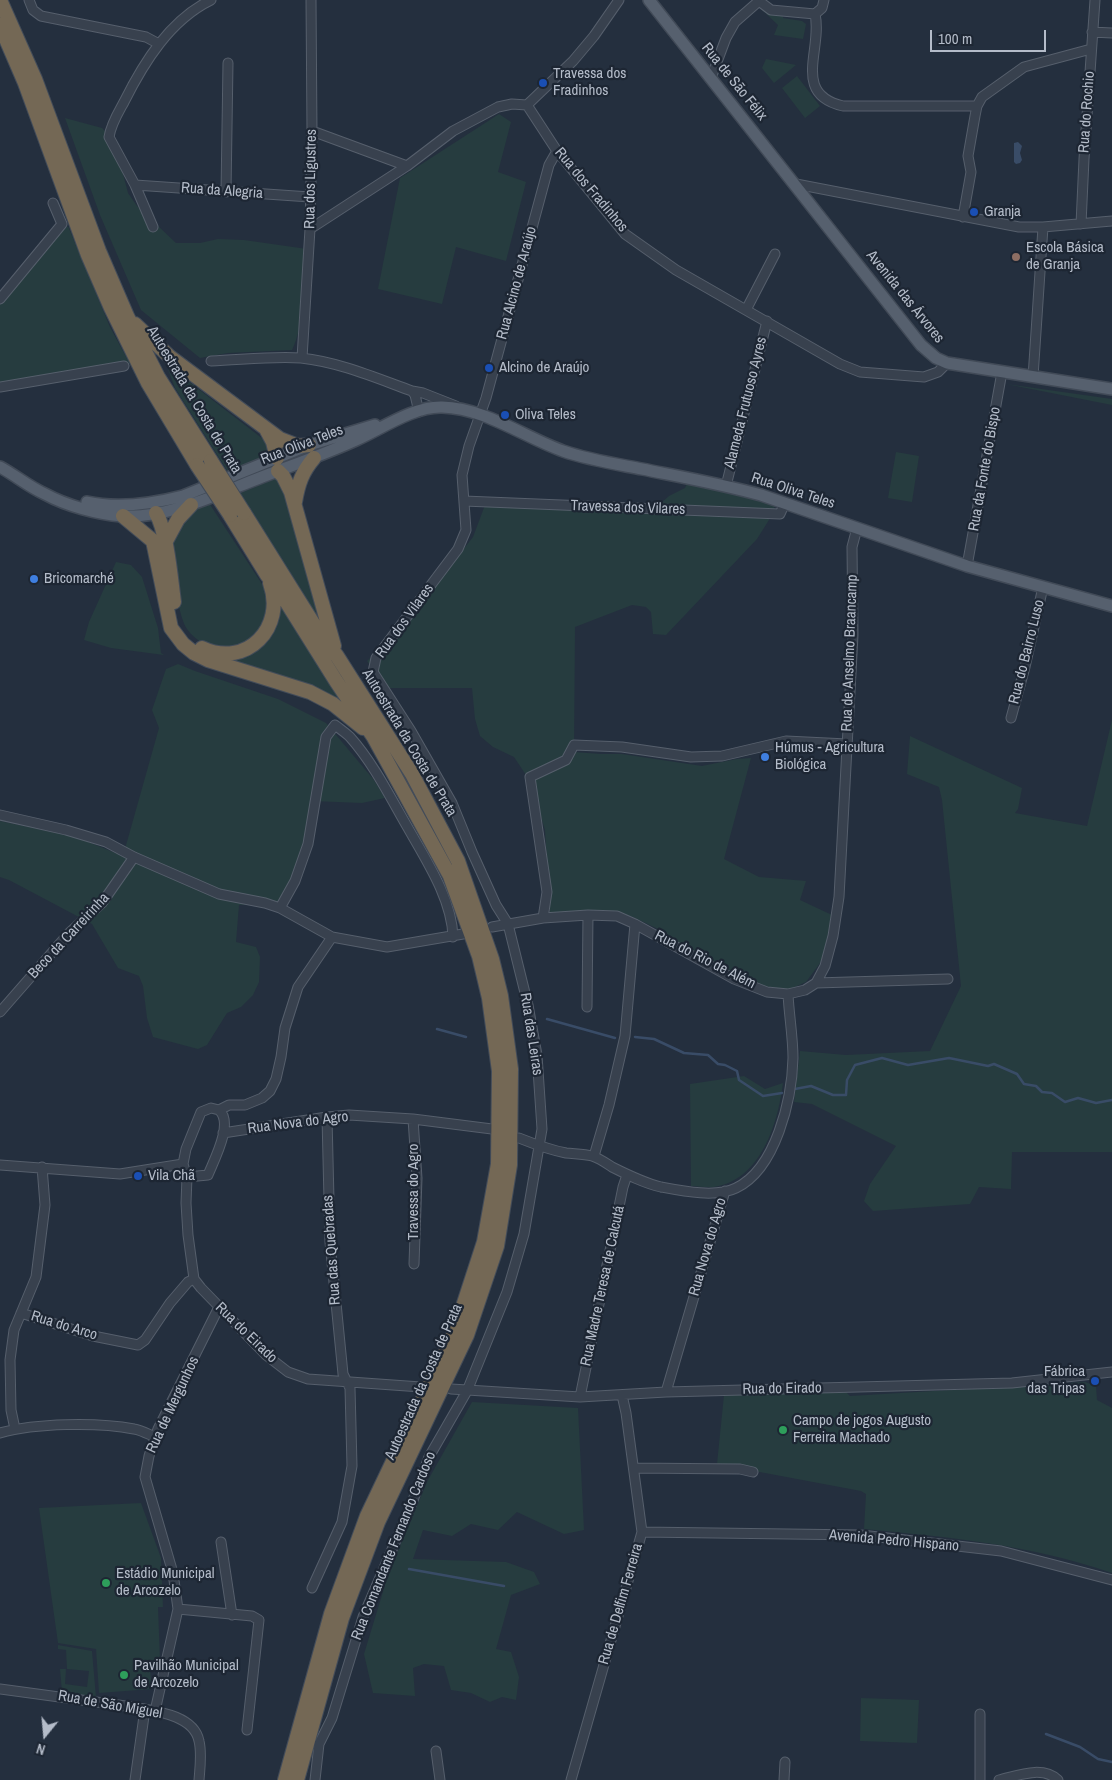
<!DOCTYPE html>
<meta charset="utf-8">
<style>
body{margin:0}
#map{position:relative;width:1112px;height:1780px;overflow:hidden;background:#242f3e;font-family:"Archivo Narrow",sans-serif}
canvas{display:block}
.north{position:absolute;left:20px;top:1710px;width:50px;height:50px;-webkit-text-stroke:4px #1d2633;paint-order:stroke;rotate:197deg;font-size:14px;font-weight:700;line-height:20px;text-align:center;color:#b4bcc9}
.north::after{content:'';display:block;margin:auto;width:18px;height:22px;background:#b4bcc9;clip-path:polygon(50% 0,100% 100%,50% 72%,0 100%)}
.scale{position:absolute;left:930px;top:30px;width:116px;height:22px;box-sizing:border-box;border:2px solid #b4bcc9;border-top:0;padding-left:6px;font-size:15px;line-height:18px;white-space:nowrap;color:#b4bcc9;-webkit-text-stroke:4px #1d2633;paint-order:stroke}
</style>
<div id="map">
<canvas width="1112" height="1780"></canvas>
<div class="north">N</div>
<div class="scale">100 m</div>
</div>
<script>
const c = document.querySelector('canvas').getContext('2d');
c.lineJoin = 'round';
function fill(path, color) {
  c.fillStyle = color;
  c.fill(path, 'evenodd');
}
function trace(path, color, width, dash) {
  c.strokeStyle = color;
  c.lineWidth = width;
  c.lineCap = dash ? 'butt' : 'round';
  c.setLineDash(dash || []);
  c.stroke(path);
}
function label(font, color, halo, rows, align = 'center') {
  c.font = font + ' "Archivo Narrow",sans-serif';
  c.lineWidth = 4.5;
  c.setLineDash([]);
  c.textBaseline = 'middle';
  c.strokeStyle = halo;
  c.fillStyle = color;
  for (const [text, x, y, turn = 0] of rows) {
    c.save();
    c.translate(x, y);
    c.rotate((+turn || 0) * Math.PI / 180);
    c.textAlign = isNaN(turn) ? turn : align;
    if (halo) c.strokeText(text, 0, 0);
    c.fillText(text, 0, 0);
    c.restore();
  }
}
const green = new Path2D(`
 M761 9 783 13V18L802 21 806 24 803 39 774 35 778 25Z
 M766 59 796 65 774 83 762 68Z
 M797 76 820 106 805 118 782 88Z
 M499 114 511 122 498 172 526 182 506 261 456 247 442 304 378 289 400 178Z
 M65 118 102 128 109 135 118 155 128 193 137 206 176 243H200L218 239 244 240 307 249C305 278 305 324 292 350L228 353 200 358 141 310 100 215Z
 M68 226 110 327 130 364 113 372 0 389V298L28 261Z
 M166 364 263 439C264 441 266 444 267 446 270 460 238 468 228 472L175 388Z
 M1006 384 1112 399V405Z
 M896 452 919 456 912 502 888 498Z
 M277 478 284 485 320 613 316 615 240 493Z
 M688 481 775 502 774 512 757 539 666 635 653 634 651 612 646 607 632 605 575 627 574 752 601 754H622L702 766 737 759 751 758 724 859 759 877 806 881 800 900 832 915 826 955 806 982 788 990 769 988 723 972 656 928 633 917 600 910 550 915 545 830 530 781 514 757 493 747 480 736 475 719 472 688H386L367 661 380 649 466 546 473 537 485 505 645 507 660 504 669 496 685 488Z
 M209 503 262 584C270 601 269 613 258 630 242 654 203 653 187 629 178 616 172 568 171 551 171 545 174 534 176 529 182 518 199 508 209 503Z
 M116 562 131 565 142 577 158 628 161 653 164 655 111 648 84 640 89 622Z
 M281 606 348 711 213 657 238 656Z
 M178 664 195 671 278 699 326 723 374 780 385 798 362 803 312 801 310 826 285 899 268 904 239 905 236 942 256 947 260 957 259 982 253 995 241 1007 227 1013 207 1045 198 1049 153 1037 147 1018 143 986 139 976 118 968 92 924 9 880 0 877V821L76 837 123 856 159 728 152 710 166 669Z
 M1112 720V1152H1012L1011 1189 979 1187 970 1204 873 1211 864 1201 870 1184 896 1146 812 1104 794 1102 800 1051 846 1055 930 1051 961 986 942 800 939 787 907 774 910 736 1022 788 1018 809 1015 813 1087 826Z
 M744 1076 765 1089 783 1083C778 1123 761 1180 714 1187 707 1188 698 1186 691 1186L690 1084Z
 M1085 1382 1096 1386 1097 1400 1112 1408V1573C1032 1545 948 1537 864 1529L866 1494 861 1491 717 1464 724 1395 845 1391 850 1396Z
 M472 1402 578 1408 584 1530 564 1534 517 1512 498 1530 471 1524 452 1536 423 1530 413 1559 506 1562 534 1572 540 1584 511 1595 496 1649 511 1652 519 1677 516 1700 502 1697 490 1702 471 1693 451 1690 444 1666 424 1664 413 1668 415 1696 373 1693 364 1654 389 1572 428 1480Z
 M141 1503 161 1558 163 1607H158L160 1660 149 1661 152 1689 99 1693 96 1649 58 1643 39 1508Z
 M58 1645 92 1651 96 1697 62 1692 60 1669H66L65 1684 87 1687 89 1671 67 1669 66 1650 58 1649Z
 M861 1698 919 1700 917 1743 860 1741Z`);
const water = new Path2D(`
 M1018 142 1022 146 1020 153 1022 160 1020 163 1016 164 1014 162V143Z`);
const stream = new Path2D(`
 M547 1019 615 1038
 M437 1029 466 1037
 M635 1037 654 1039 684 1053 708 1055 718 1064 725 1065 737 1071 739 1080 763 1096 782 1093
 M795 1089 811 1086 833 1095H846L847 1080 855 1065 882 1058 908 1065 949 1058 988 1066 994 1064 1017 1074 1024 1084 1036 1086 1042 1092 1052 1093 1065 1102 1078 1098 1096 1103 1112 1100
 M409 1569 504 1586
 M1046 1734 1080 1747 1098 1759 1112 1762`);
const minor = new Path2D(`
 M29 0 33 10 41 16 146 37 159 44
 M759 1 771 10 815 14C823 49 791 94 843 106H977
 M815 14 822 8 824 0
 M1092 32 1112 33
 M711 78 726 38 735 22 760 0
 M527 105 557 151 625 234 676 270 840 364 860 372 924 377 938 372 947 363
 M527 105 573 61 594 36 619 0
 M312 131 407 166
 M796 184 1019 227H1043L1112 221
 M135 185 310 197
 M226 192 228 63
 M963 217 971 172 968 156 975 116 977 106 982 97 1024 67 1091 49
 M1081 224 1084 159 1095 0
 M153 227 135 185 109 137C111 124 118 113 124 102 144 62 170 20 211 0
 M310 229 407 166 453 131 498 107 512 104 527 105
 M0 299 62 224 53 203
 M746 310 775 254
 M302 358 310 229 312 131 311 0
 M211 361C241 360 271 356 301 358 339 362 376 378 412 391L423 393 456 406
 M1033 377 1043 227
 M0 387 124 366
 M412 391 415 395 419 412
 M726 486 767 321
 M464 501 780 514 785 503
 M967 566 1002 372
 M1011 718 1025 667 1043 587
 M0 815 66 830 106 842 134 857 219 894 265 903 280 908 332 937 387 947 463 934
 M280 908 295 881 308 844 326 737 335 725C340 729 346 733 350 737 374 764 390 797 408 828 426 860 452 899 453 937
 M543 918 547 892 530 777 566 760 574 745 622 747 691 757 722 756 786 741 847 744
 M492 927 543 918 588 915 617 916 635 924 734 979 767 992 788 994 805 990 816 983 825 966 833 936 839 897 853 635 852 547 857 528
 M816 983 948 979
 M587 1007 588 915
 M0 1012 69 933 102 903 134 857
 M413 1119 417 1178 414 1264
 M223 1133 327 1117 349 1115 413 1119 492 1129
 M519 1138C534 1144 550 1150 566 1153 575 1154 584 1154 592 1156 599 1158 606 1163 612 1167 628 1175 644 1183 661 1187 682 1191 716 1198 736 1188 776 1169 792 1099 793 1058 793 1037 789 1015 788 994
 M594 1156 609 1105 625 1036 635 924
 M183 1164 187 1177 186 1203 188 1235 194 1279 201 1288 266 1355 288 1372 308 1379 421 1387
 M183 1164 186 1149 201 1112 211 1108 219 1110 229 1105H245L262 1098 270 1091 276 1079 281 1057 285 1028 298 987 332 937
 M0 1165 120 1174 183 1164
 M187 1177 208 1175C214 1160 234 1123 219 1110
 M21 1313 93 1336 138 1345 145 1340 170 1303 188 1282 194 1279
 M451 1389 580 1397 666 1392 1012 1383 1112 1372
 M666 1392 725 1191
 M580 1397 623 1187 627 1175
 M15 1429 11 1410 10 1360 14 1330 36 1277 45 1205 42 1167
 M0 1433C35 1423 98 1422 134 1429 141 1430 148 1434 155 1437
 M634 1468 740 1469 753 1472
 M642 1532 861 1535 1001 1551 1112 1580
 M221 1542 232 1615
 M312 1588 342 1522 352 1466 350 1388 343 1374 330 1242 327 1117
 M178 1609 252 1616 259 1620 247 1730
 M0 1689 133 1707C155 1711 194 1715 199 1741 202 1753 200 1767 199 1780
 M155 1711 178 1609 173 1573 145 1477 149 1456 158 1429 219 1307
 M980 1714V1780
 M436 1751 440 1780
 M135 1780 145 1709
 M315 1780 319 1744 332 1718 363 1617 412 1503 429 1457 467 1391 507 1292 524 1234 542 1129 537 1055 528 1005 508 924 496 905 472 852 452 803 411 731 373 672 376 658 458 549 466 530 462 475 469 446 486 398 549 165 557 151
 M571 1780 642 1532 626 1413 622 1395
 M784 1780 785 1762
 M999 1780C1017 1776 1042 1765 1058 1780`);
const major = new Path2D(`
 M649 0 921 345 936 358 947 363 1112 389
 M0 467C15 475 29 487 45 494 67 506 97 514 122 516 168 519 220 493 262 477 293 465 325 454 356 440 381 429 414 406 442 407 485 408 524 437 563 451 589 460 616 464 642 469 682 477 722 484 761 495L967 566 1112 606
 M87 502C119 509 152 504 183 496L309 445 375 425`);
const highway = new Path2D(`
 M0 0 35 79 99 251 127 316 158 377 211 461
 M0 25 25 83 88 255 111 308 148 383 197 465
 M135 324 170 357 280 439 298 446 309 445
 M267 431 273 442 277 458
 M278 471 283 476 291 492 334 646
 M295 502C298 484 302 472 314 458
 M156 513C167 531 171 580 174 602
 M244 513 316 628 337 656 412 774 458 861 492 959 501 996 511 1069 510 1165 497 1246 467 1335 378 1522 342 1618 297 1780
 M230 515 267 575 284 598 336 681 373 736 450 876 479 956 489 998 499 1071 498 1164 484 1242 455 1331 367 1516 331 1614 285 1780
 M123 516 153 541 171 628 183 644 194 653 208 660 310 692 333 704 363 728
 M165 543 178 519 191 505
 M202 648C247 669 286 627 270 583`);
const highwayBridge = new Path2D(`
 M211 461 244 513
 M197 465 230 515`);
const markers = [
 [543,83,5,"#1a4fb4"],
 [974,212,5,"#1a4fb4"],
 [1016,257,5,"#8d6e63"],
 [489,368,5,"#1a4fb4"],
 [505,415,5,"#1a4fb4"],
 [34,579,5,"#3f7fe0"],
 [765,757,5,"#3f7fe0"],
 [138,1176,5,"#1a4fb4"],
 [1095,1381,5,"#1a4fb4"],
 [783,1430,5,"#2e9e5b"],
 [106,1583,5,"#2e9e5b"],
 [124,1675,5,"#2e9e5b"]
];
const poiNames = [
 ["Travessa dos",553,74],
 ["Fradinhos",553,91],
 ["Granja",984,212],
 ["Escola Básica",1026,248],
 ["de Granja",1026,265],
 ["Alcino de Araújo",499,368],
 ["Oliva Teles",515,415],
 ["Bricomarché",44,579],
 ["Húmus - Agricultura",775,748],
 ["Biológica",775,765],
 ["Vila Chã",148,1176],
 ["Fábrica",1085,1372,"right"],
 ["das Tripas",1085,1389,"right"],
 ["Campo de jogos Augusto",793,1421],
 ["Ferreira Machado",793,1438],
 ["Estádio Municipal",116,1574],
 ["de Arcozelo",116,1591],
 ["Pavilhão Municipal",134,1666],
 ["de Arcozelo",134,1683]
];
const streetNames = [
 ["Rua de São Félix",734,82,51],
 ["Rua do Rochio",1087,112,-86],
 ["Rua dos Ligustres",311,179,-89],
 ["Rua dos Fradinhos",591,190,50],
 ["Rua da Alegria",222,191,4],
 ["Rua Alcino de Araújo",517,283,-75],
 ["Avenida das Árvores",905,297,51],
 ["Autoestrada da Costa de Prata",194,400,59],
 ["Alameda Frutuoso Ayres",746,403,-76],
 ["Rua Oliva Teles",302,445,-21],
 ["Rua da Fonte do Bispo",985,469,-80],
 ["Rua Oliva Teles",793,491,18],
 ["Travessa dos Vilares",628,508,2],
 ["Rua dos Vilares",405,621,-54],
 ["Rua do Bairro Luso",1027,652,-76],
 ["Rua de Anselmo Braancamp",850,653,-88],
 ["Autoestrada da Costa de Prata",409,743,59],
 ["Beco da Carreirinha",69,936,-47],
 ["Rua do Rio de Além",705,960,27],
 ["Rua das Leiras",531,1034,81],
 ["Rua Nova do Agro",298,1123,-7],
 ["Travessa do Agro",414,1192,-90],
 ["Rua Nova do Agro",708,1247,-74],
 ["Rua das Quebradas",332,1250,-94],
 ["Rua Madre Teresa de Calcutá",603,1286,-78],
 ["Rua do Arco",64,1326,17],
 ["Rua do Eirado",246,1333,44],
 ["Autoestrada da Costa de Prata",424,1382,-66],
 ["Rua do Eirado",782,1389,-1],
 ["Rua de Mergunhos",173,1405,-65],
 ["Avenida Pedro Hispano",894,1541,5],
 ["Rua Comandante Fernando Cardoso",394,1546,-68],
 ["Rua de Delfim Ferreira",621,1604,-74],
 ["Rua de São Miguel",110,1705,10]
];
fill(green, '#263c3f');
fill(water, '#394c67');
trace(stream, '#394c67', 2.5);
trace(minor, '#565f6c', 11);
trace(major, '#414a57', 14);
trace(highway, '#434c59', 16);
trace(minor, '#38414e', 9);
trace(major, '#56606e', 11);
trace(highway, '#746855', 14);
trace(highwayBridge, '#434c59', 16, []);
trace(highwayBridge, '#746855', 14);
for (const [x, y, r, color] of markers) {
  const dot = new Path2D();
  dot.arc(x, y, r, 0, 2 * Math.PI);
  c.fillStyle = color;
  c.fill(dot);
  trace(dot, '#1d2633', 2);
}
label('15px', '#b4bcc9', '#1d2633', poiNames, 'left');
label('15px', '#b4bcc9', '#1d2633', streetNames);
</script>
